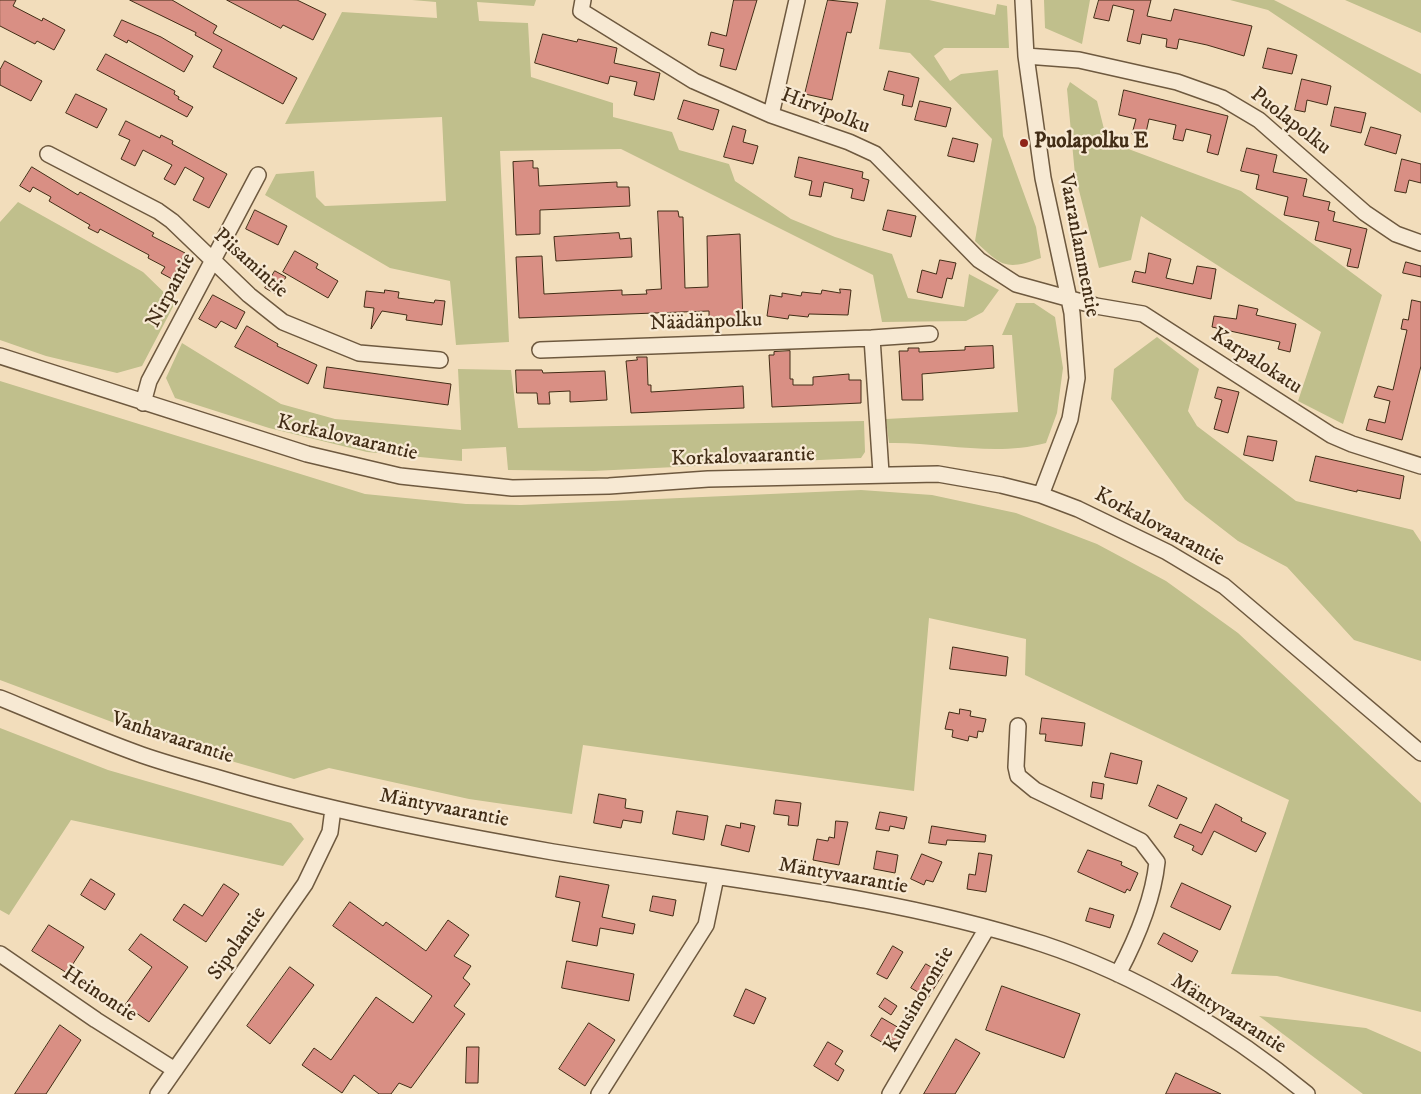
<!DOCTYPE html>
<meta charset="utf-8">
<style>
body{margin:0}
canvas{display:block;background:#f2ddbb}
</style>
<canvas width="1421" height="1094"></canvas>
<script>
const c = document.querySelector('canvas').getContext('2d');
c.lineJoin = 'round';
function fill(path, color) {
  c.fillStyle = color;
  c.fill(path, 'evenodd');
}
function trace(path, color, width, dash) {
  c.strokeStyle = color;
  c.lineWidth = width;
  c.lineCap = dash ? 'butt' : 'round';
  c.setLineDash(dash || []);
  c.stroke(path);
}
function label(font, color, halo, rows, align = 'center') {
  c.font = font + ' "IM FELL DW Pica",serif';
  c.lineWidth = 4.5;
  c.setLineDash([]);
  c.textBaseline = 'middle';
  c.strokeStyle = halo;
  c.fillStyle = color;
  for (const [text, x, y, turn = 0] of rows) {
    c.save();
    c.translate(x, y);
    c.rotate((+turn || 0) * Math.PI / 180);
    c.textAlign = isNaN(turn) ? turn : align;
    if (halo) c.strokeText(text, 0, 0);
    c.fillText(text, 0, 0);
    c.restore();
  }
}
const green = new Path2D(`
 M412 0H536L534 6 477 2 479 21 528 23 531 77 613 103V117L672 132 679 150 729 164 735 181 791 219 835 237 892 254 908 298 964 307 969 274 999 290 983 312 966 321 882 322 873 275 621 149 500 151 509 342 456 345 450 281 390 268 265 195 276 174 314 171 316 197 325 206 446 201 442 117 285 124 342 12 437 18 436 2Z
 M886 0H929L995 15 997 4 1007 6 1009 48H944L934 56 950 81 961 74 998 70 1003 136 1036 227 1041 258C1005 271 1002 266 975 241L992 139 910 53 879 49Z
 M1044 0H1090L1082 44 1045 28Z
 M1230 0H1274L1421 74V113L1268 10Z
 M1345 0H1421V33Z
 M1070 82 1097 101 1107 141 1241 191 1382 295 1343 424 1298 401 1321 332 1141 216 1131 260 1099 268 1075 175 1067 89Z
 M18 202 143 272 175 303 142 366 117 373 46 356 0 340V222Z
 M1016 303H1034L1055 317 1063 368 1057 413 1046 443C994 457 942 442 889 443L886 419 1018 412 1012 335H1002Z
 M1157 337 1199 369 1188 411 1197 426 1296 501 1413 530 1421 542V661L1354 640 1287 567 1238 541 1185 500 1111 399 1114 369Z
 M182 343 281 404 335 419 461 430 458 369 511 370 518 428 864 421 865 452 861 458 593 471 508 470 506 447 462 449V461L367 452 269 428 175 398 166 378Z
 M0 381 365 494 466 504 521 505 861 490 932 495 1016 513 1097 544 1166 581 1238 633 1421 803V1012L1277 976 1231 974 1289 800 1025 675 1026 639 929 618 914 791 583 745 572 814 469 799 329 768 294 779 168 743 0 680Z
 M0 728 108 770 291 823 304 839 283 866 71 820 9 915 0 910Z
 M1259 1016 1366 1028 1421 1052V1094H1363Z`);
const building = new Path2D(`
 M0 0H16L13 6 42 21 43 18 65 30 54 50 37 41 35 44 0 26Z
 M130 0H172L217 26 213 33 297 78 283 104 213 67 222 50 195 35 196 33Z
 M227 0H297L326 14 313 40 283 25 281 28Z
 M734 0H757L736 70 720 66 724 49 708 45 711 32 726 36Z
 M828 0 858 3 851 33 847 32 832 100 805 94Z
 M1099 0H1151L1147 16 1171 21 1174 9 1252 26 1244 56 1207 45 1179 39 1177 49 1166 47 1167 39 1142 34 1140 44 1127 41 1134 10 1113 5 1109 21 1094 18Z
 M122 20 161 37 193 56 184 72 128 40 127 43 114 36Z
 M543 34 577 42 578 39 617 48 614 63 660 73 654 100 634 95 637 82 610 76 608 84 535 63Z
 M1268 48 1297 55 1292 74 1263 68Z
 M106 54 175 91 174 94 179 97 178 99 193 107 187 117 97 70Z
 M5 61 42 81 31 101 0 85V70Z
 M889 71 919 78 912 107 902 105 904 95 884 90Z
 M1302 79 1331 86 1327 105 1307 100 1305 112 1295 110Z
 M1124 90 1228 116 1218 155 1207 152 1211 135 1186 129 1183 141 1173 139 1176 125 1149 119 1145 137 1132 134 1136 119 1119 115Z
 M76 94 107 109 97 128 66 113Z
 M684 100 719 110 713 130 678 119Z
 M920 101 951 108 946 127 915 120Z
 M1335 107 1366 113 1361 133 1331 126Z
 M126 121 160 138 161 135 173 141 172 144 227 174 209 208 193 200 204 178 185 167 175 185 164 179 172 165 143 150 135 166 121 159 130 140 119 135Z
 M733 126 746 130 743 142 758 146 753 164 724 157Z
 M1371 127 1401 135 1396 154 1365 145Z
 M953 138 978 144 974 162 948 156Z
 M1247 148 1277 155 1273 172 1307 179 1303 196 1330 202 1328 210 1335 212 1333 221 1367 229 1358 268 1347 266 1351 249 1315 240 1319 222 1284 215 1288 197 1256 189 1259 175 1241 171Z
 M799 157 863 172 862 178 869 180 864 201 851 198 853 189 824 182 821 197 809 195 812 181 795 177Z
 M1402 159 1421 164V183L1409 180 1406 193 1395 191Z
 M533 161V168H538L539 186 617 182V187H629L630 206 540 210V234L516 235 513 162Z
 M32 167 78 195 80 192 154 233 152 236 185 253 172 279 161 273 165 267 148 258 149 255 100 229 98 233 88 228 90 225 49 201 51 197 33 187 30 192 20 186Z
 M255 210 287 226 278 245 246 229Z
 M888 210 916 216 911 237 883 230Z
 M658 211H678L679 217H683L685 288 708 287 707 236 740 234 743 323 709 325V311L519 318 516 257 542 256 544 294 622 290V295L647 294 646 290 661 289Z
 M619 233 620 239 631 238 632 257 556 261 554 237Z
 M295 251 318 264 316 268 338 281 328 298 283 272Z
 M1149 253 1171 259 1166 278 1193 284 1197 266 1216 269 1211 299 1132 282 1135 271 1145 273Z
 M940 260 956 263 952 279 947 278 942 298 917 292 922 270 936 274Z
 M1406 262 1421 266V277L1403 273Z
 M275 271 286 277 276 294 265 288Z
 M840 289 851 290 848 315 809 314 808 317 789 315 788 319 767 316 770 295 782 297V293L801 296 802 292 821 294 822 290 840 293Z
 M385 290 399 292 398 298 434 303 435 300 445 301 442 325 406 320 407 315 382 311 371 329 374 308 364 307 366 291 384 293Z
 M213 295 245 312 236 329 221 321 216 328 199 319Z
 M1412 300 1421 302V366L1402 440 1366 430 1369 419 1385 423 1390 401 1374 397 1378 386 1393 390 1407 330 1401 329 1403 319 1408 320Z
 M1239 305 1258 309 1256 315 1296 324 1290 352 1278 349 1280 342 1212 327 1214 316 1236 319Z
 M247 326 278 344 277 346 317 365 308 384 235 347Z
 M993 346 994 368 922 374 923 400H902L899 351H908V348H919V352L965 350V347Z
 M790 351V379H793V385H813V377L849 374V380H861V403L772 407 769 355H774V352Z
 M637 357H647L648 385H651V392L743 386 744 408 631 413 626 361 637 360Z
 M327 367 451 384 448 405 324 388Z
 M516 370H542L543 373 605 371 607 400 570 402V391L549 392 550 404H538L537 393H517Z
 M1218 387 1239 392 1228 433 1214 429 1222 400 1215 398Z
 M1248 436 1277 441 1273 461 1244 455Z
 M1316 456 1404 476 1400 499 1357 490V492L1310 481Z
 M953 647 1008 657 1006 676 950 669Z
 M960 709 971 711 970 716 986 719 983 732 978 731 977 738 969 736 968 741 952 737 953 730 945 729 949 712 959 714Z
 M1042 718 1085 723 1082 746 1045 741 1046 734H1040Z
 M1111 753 1142 761 1137 784 1105 777Z
 M1093 782 1104 784 1102 799 1091 797Z
 M1158 785 1187 798 1177 819 1149 806Z
 M599 794 626 799 625 808 643 811 641 823 623 820 621 828 594 823Z
 M776 800 801 803 798 826 788 825 789 816 774 814Z
 M1216 804 1242 818 1241 821 1266 833 1256 852 1214 831 1202 855 1192 850 1194 846 1174 837 1180 824 1201 833Z
 M677 811 708 816 704 840 673 834Z
 M880 812 907 817 904 829 890 826 889 831 876 829Z
 M836 821 848 822 839 865 813 860 817 839 828 841 829 837 834 838Z
 M741 823 755 826 749 852 721 845 726 825 740 828Z
 M932 826 986 835 985 842 947 840 946 845 929 843Z
 M1088 850 1122 862 1121 865 1138 873 1130 891 1127 889 1125 893 1078 872Z
 M877 851 898 855 895 873 874 869Z
 M979 853 992 855 986 892 967 889 969 874 975 875Z
 M922 854 942 862 933 882 926 880 924 885 911 879Z
 M560 876 609 885 602 917 635 924 633 934 600 928 597 946 572 941 580 902 556 897Z
 M91 879 115 894 105 910 81 895Z
 M1182 883 1231 906 1220 930 1171 907Z
 M224 884 239 894 206 942 173 920 184 904 202 916Z
 M653 896 676 900 673 916 650 911Z
 M350 902 383 926 386 922 426 951 448 920 469 935 454 956 471 966 463 978 470 984 454 1006 465 1014 411 1088 399 1083 391 1094H379L354 1075 342 1093 302 1065 314 1048 331 1060 376 997 413 1023 432 996 333 926Z
 M1090 908 1114 915 1110 928 1086 921Z
 M49 925 84 947 67 973 32 951Z
 M1164 933 1198 951 1192 962 1158 944Z
 M141 934 188 967 149 1022 125 1005 152 967 129 950Z
 M893 946 903 952 887 979 877 974Z
 M567 961 634 974 629 1001 562 988Z
 M926 964 943 974 928 998 911 988Z
 M290 967 314 985 270 1044 247 1026Z
 M1002 986 1080 1014 1064 1058 986 1030Z
 M746 989 766 998 754 1024 734 1016Z
 M885 998 897 1006 891 1015 879 1007Z
 M882 1018 906 1032 899 1044 889 1038 885 1044 871 1036Z
 M589 1023 615 1040 585 1086 559 1069Z
 M60 1025 81 1040 46 1094H15Z
 M956 1039 980 1053 955 1094H924Z
 M828 1042 843 1051 835 1064 844 1070 838 1081 814 1066Z
 M467 1047H479L478 1083H466Z
 M1176 1073 1221 1094H1166Z`);
const minor = new Path2D(`
 M583 0 581 11 694 81 771 115 849 142 875 154 979 260 1016 284 1096 306 1143 314 1331 435 1352 444 1421 466
 M1023 0 1026 56 1043 178 1072 313 1077 378 1070 419 1041 495
 M1026 56 1079 60 1177 82 1222 98 1259 120 1365 213 1396 234 1421 243
 M771 115 797 0
 M48 154 158 211 172 221 249 295 283 322 359 353 440 360
 M872 338 930 334
 M540 350 872 338 881 473
 M0 356 307 454 400 476 512 488 609 486 708 479 938 474 1001 485 1041 495 1078 509 1167 552 1224 586 1421 753
 M143 403 149 381 258 175
 M0 698C47 717 94 738 142 755 165 763 190 770 215 777 325 810 439 832 553 852 716 879 885 893 1043 944 1137 975 1231 1031 1307 1094
 M1018 726 1016 767 1018 776 1035 790 1141 841 1157 862C1153 901 1136 940 1118 974
 M0 954 96 1020 175 1070
 M158 1094 305 884 330 832 333 809
 M599 1094 706 925 716 877
 M890 1094 987 928`);
const markers = [
 [1024,143,5,"#8f2418"]
];
const streetNames = [
 ["Hirvipolku",825,112,21],
 ["Puolapolku",1290,122,38],
 ["Vaaranlammentie",1078,246,79],
 ["Piisamintie",250,264,42],
 ["Nirpantie",172,291,-62],
 ["Näädänpolku",706,323,-2],
 ["Karpalokatu",1256,362,33],
 ["Korkalovaarantie",347,439,13],
 ["Korkalovaarantie",743,458,-2],
 ["Korkalovaarantie",1159,528,28],
 ["Vanhavaarantie",172,739,18],
 ["Mäntyvaarantie",444,809,11],
 ["Mäntyvaarantie",843,877,10],
 ["Sipolantie",238,944,-55],
 ["Heinontie",99,995,33],
 ["Kuusinorontie",920,1000,-60],
 ["Mäntyvaarantie",1228,1015,32]
];
const poiNames = [
 ["Puolapolku E",1034,143]
];
fill(green, '#c0bf8c');
fill(building, '#d98f84');
trace(building, '#422d16', 1);
trace(minor, '#6e593f', 18);
trace(minor, '#f7e9d3', 15);
for (const [x, y, r, color] of markers) {
  const dot = new Path2D();
  dot.arc(x, y, r, 0, 2 * Math.PI);
  c.fillStyle = color;
  c.fill(dot);
  trace(dot, '#f7e9d3', 2);
}
label('21px', '#422d16', '#f7e9d3', streetNames);
label('bold 21px', '#422d16', '#f7e9d3', poiNames, 'left');
</script>
